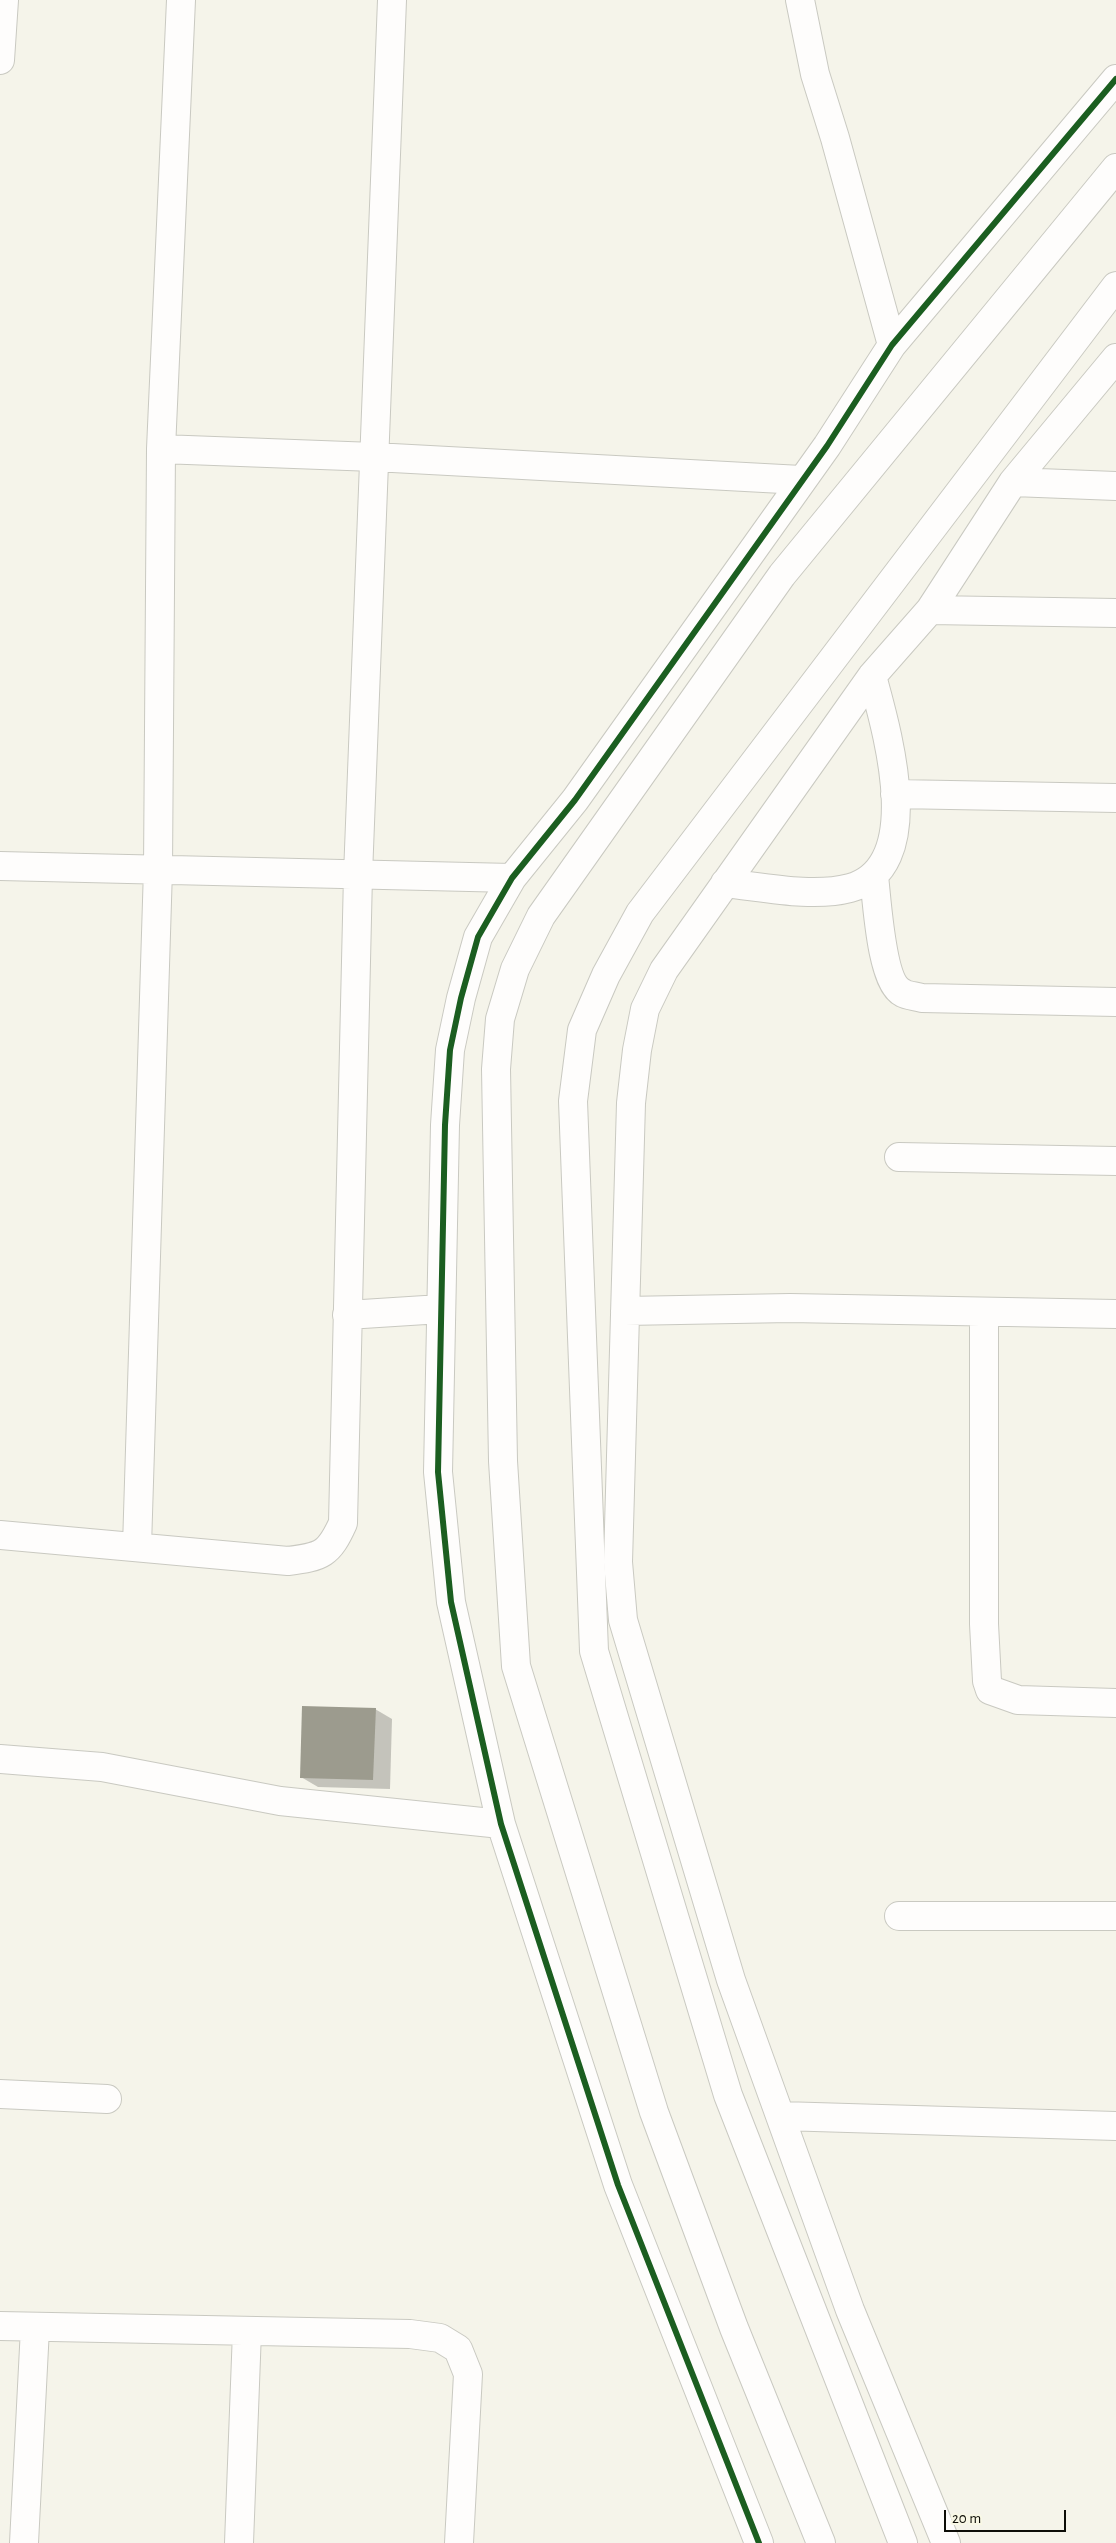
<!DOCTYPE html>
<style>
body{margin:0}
#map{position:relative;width:1116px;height:2543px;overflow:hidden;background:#f5f4ea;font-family:"Alegreya Sans",sans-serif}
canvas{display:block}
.scale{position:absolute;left:944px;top:2510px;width:122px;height:22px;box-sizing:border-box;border:2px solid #0d0d07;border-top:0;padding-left:6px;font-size:15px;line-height:18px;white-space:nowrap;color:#0d0d07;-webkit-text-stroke:4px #f9f8e6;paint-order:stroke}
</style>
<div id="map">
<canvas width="1116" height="2543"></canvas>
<div class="scale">20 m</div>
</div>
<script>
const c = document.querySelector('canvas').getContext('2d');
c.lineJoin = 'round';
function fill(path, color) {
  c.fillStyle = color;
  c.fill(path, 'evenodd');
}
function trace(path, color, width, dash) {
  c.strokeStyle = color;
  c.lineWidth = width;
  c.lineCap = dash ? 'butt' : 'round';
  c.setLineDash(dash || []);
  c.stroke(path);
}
const shadow = new Path2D(`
 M375 1709 392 1719 390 1789 318 1787 301 1777Z`);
const building = new Path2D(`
 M302 1706 376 1708 373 1780 300 1778Z`);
const minor = new Path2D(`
 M800 0 815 74 835 138 892 345
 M0 60 4 0
 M161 449 374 457 801 480
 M1013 482 1116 486
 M930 610 1116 613
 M895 794 1116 798
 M0 866 512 878
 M874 876C877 900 881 983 903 993 908 996 916 996 922 998L1116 1002
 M725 883C763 887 813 898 850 888 928 867 886 728 872 676
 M899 1157 1116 1161
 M625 1311 790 1308 1116 1314
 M984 1312V1624L987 1681 990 1690 1018 1700 1116 1703
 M347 1315 441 1309
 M0 1535 288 1561C322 1557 329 1554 343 1523L358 875 392 0
 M137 1546 158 869 161 449 181 0
 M0 1759 102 1767 280 1801 501 1824
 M899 1916H1116
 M0 2094 107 2099
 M781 2116 1116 2126
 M0 2326 410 2334 440 2338 458 2349 468 2374 459 2543
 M24 2543 35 2328
 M239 2543 247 2331
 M759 2543 618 2185 501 1824 451 1602 438 1472 445 1125 450 1050 461 998 478 937 512 878 575 800 827 446 892 345 1116 79
 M946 2543 850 2310 731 1980 623 1620 618 1562 631 1103 637 1050 645 1009 664 970 872 676 930 610 1013 482 1116 358`);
const tertiary = new Path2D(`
 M821 2543 734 2328 654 2112 516 1666 503 1461 496 1069 500 1019 515 969 541 916 782 575 1116 168
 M903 2543 728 2095 594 1651 573 1101 582 1030 606 975 640 913 1116 286`);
const cycleway = new Path2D(`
 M759 2543 618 2185 501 1824 451 1602 438 1472 445 1125 450 1050 461 998 478 937 512 878 575 800 827 446 892 345 1116 79`);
fill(shadow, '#0003');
fill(building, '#9c9b8e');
trace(minor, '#c9c9c1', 30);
trace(tertiary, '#c9c9c1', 30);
trace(minor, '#fefdfc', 28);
trace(tertiary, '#fefdfc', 28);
trace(cycleway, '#1b5e20', 6);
</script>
